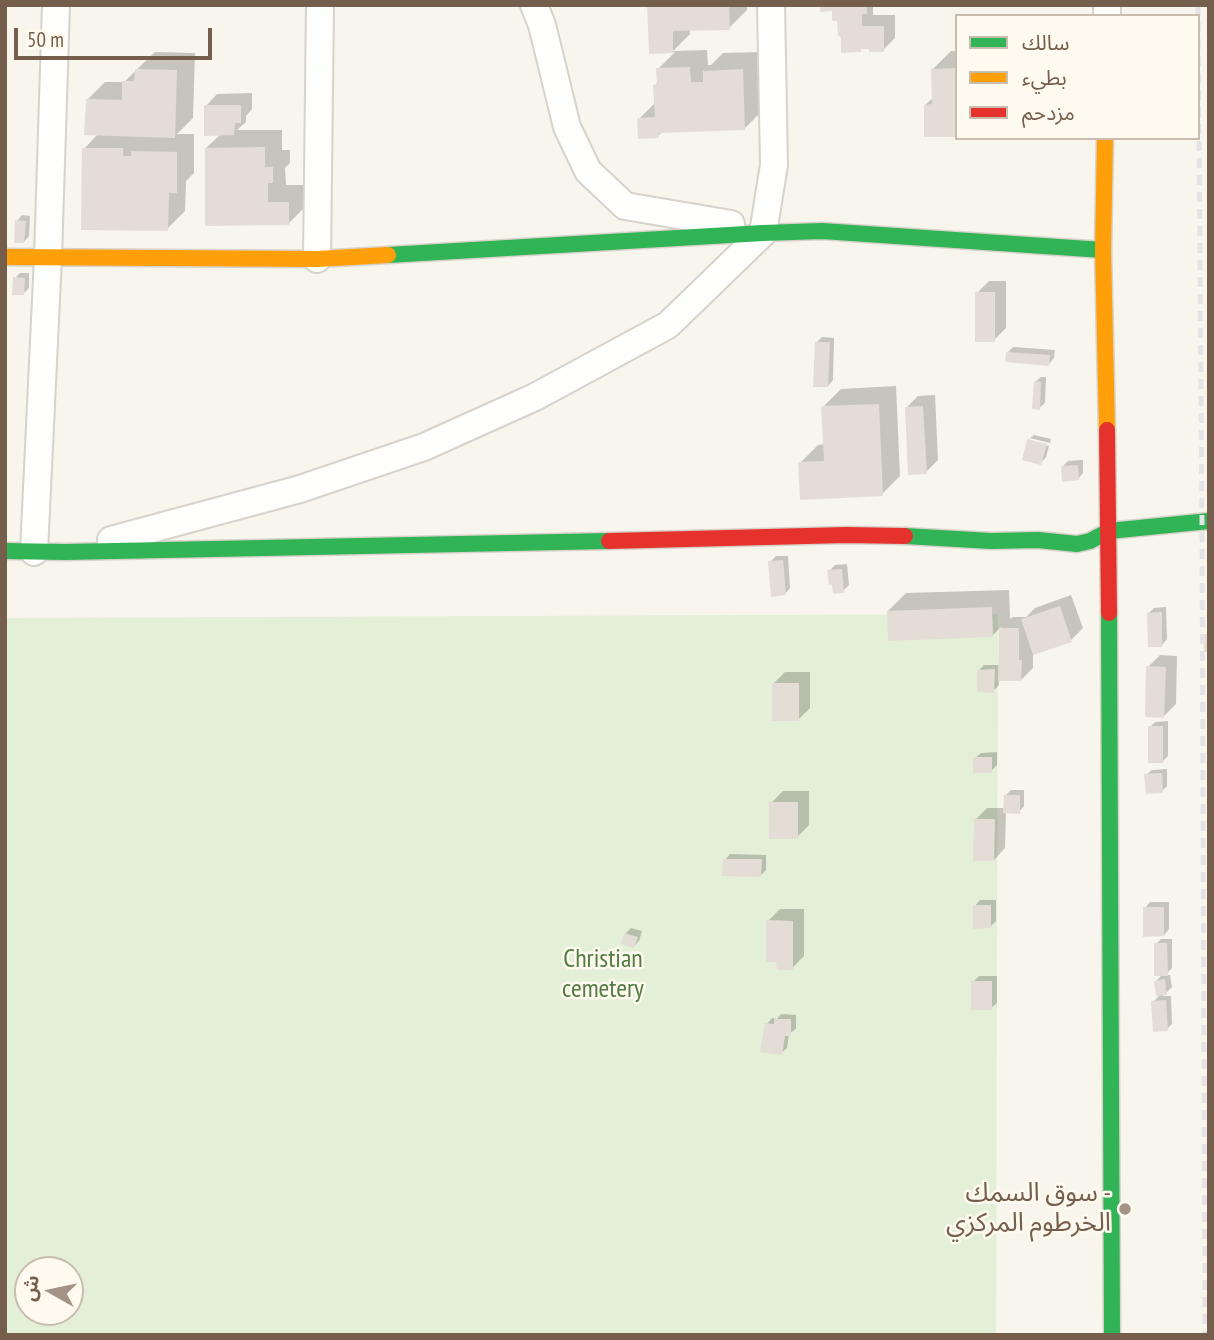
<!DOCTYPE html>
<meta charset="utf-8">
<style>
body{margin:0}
#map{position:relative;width:1214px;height:1340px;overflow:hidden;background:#f8f5ed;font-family:"PT Sans Narrow","Noto Sans Arabic",sans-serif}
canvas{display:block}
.frame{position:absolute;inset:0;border:7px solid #765e4d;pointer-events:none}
.legend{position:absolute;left:955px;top:14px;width:245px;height:126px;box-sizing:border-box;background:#fffaef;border:2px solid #c8bcae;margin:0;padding:9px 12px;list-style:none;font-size:21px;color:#765e4d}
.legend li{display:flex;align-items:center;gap:14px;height:35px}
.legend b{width:35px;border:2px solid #c8bcae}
.north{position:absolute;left:14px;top:1256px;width:70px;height:70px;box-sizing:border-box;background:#fffaef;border:2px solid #c8bcae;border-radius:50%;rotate:279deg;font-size:19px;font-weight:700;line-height:28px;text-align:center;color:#765e4d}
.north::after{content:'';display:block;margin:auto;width:24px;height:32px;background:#a49385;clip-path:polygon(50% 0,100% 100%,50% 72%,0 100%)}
.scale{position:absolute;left:14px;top:28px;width:198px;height:32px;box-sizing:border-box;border:4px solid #765e4d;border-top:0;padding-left:9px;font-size:21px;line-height:24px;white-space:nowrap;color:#765e4d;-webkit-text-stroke:5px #fffaef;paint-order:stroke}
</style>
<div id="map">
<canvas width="1214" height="1340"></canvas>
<div class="frame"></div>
<ul class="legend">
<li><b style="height:9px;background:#30b455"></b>سالك</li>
<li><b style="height:9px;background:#ff9f0a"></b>بطيء</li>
<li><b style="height:9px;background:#e5322d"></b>مزدحم</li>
</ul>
<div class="north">ش</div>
<div class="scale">50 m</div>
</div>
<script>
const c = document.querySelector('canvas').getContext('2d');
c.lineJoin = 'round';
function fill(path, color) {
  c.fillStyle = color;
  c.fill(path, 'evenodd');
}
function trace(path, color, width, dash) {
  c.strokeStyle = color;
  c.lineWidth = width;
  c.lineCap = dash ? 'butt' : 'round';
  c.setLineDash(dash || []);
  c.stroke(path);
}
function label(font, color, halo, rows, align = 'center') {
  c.font = font + ' "PT Sans Narrow","Noto Sans Arabic",sans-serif';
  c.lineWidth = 5;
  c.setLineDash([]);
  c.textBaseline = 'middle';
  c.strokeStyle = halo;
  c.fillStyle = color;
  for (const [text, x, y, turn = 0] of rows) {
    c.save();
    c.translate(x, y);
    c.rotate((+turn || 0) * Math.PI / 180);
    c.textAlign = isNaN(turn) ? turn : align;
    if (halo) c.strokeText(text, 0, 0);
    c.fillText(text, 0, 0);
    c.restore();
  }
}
const green = new Path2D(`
 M998 614 996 1335H5V618ZM28 1270H70V1312H28Z`);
const shadow = new Path2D(`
 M649 5H747V10L729 28 690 29V34L673 51 707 50 708 65H711L723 53 760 52 763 110 745 128 663 131 658 136 639 119 656 102 655 85 658 82V69L675 52H650Z
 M821 5H873V15H895V38L883 50 863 47 860 50 834 10Z
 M951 51H957V135L925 105 933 98V69Z
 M155 52 195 53 193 118 177 134H194V173L186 181 185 211 167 229 84 149 98 134 87 100 105 82H124Z
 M252 93V109L246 116V122L237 130H282V150H290V163L285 168 286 185H306V206L288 224 206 148 221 134 206 106 217 94Z
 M22 215 30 216 29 236 24 242 17 221Z
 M20 273H29V288L23 294 15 278Z
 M989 281H1006V328L994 340 977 293Z
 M822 337 834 338 833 380 828 386 816 343Z
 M1013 347 1055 350 1054 358 1049 364 1007 353Z
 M1041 377H1046L1045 403 1039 408 1035 382Z
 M896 386 900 476 882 494 800 463 818 445 825 444 823 407 841 389Z
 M935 395 938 460 926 472 906 408 918 396Z
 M1034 435 1051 439 1050 443 1030 438Z
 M1030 439V442L1049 446 1046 457 1041 463 1029 440Z
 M1083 460V473L1078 479 1063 466 1068 461Z
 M776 556H788L790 588 785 594 770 562Z
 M847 564 849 585 843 591 829 571 835 565Z
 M1009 590 1010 619 1013 617H1026L1035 608 1071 595 1083 628 1071 640 1033 653V668L1021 680 999 679V685L993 691 979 670 984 665H1000L1001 627 992 636 888 611 906 593Z
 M1166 607 1167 639 1162 645 1149 613 1154 608Z
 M1160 655 1177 656 1176 704 1164 716 1148 667Z
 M785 672H810V708L798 720 773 684Z
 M1168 721V756L1162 762 1150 727 1155 722Z
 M997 752V765L991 771 975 758 981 753Z
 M1167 769V786L1162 791 1146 775 1152 770Z
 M1011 790H1024V806L1019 812H1006L1005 848 994 860 975 820 987 808H1005V796Z
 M783 791H809V825L797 837 771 803Z
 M730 854 766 855V870L761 875 725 860Z
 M980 900H996V921L990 927 975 906Z
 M1150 902H1169V929L1164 935 1145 908Z
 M780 909H804V956L792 968 768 921Z
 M631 928 642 931 639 941 634 946 625 934Z
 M1161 939H1172V968L1165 975H1170L1172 987 1163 996H1171L1172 1024 1167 1029 1153 1002 1161 994 1156 981 1163 974 1156 944Z
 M979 976H997V1003L991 1008 973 982Z
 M781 1014 796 1015V1029L789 1034 787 1048 781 1053 767 1024 772 1018 777 1019Z`);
const building = new Path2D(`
 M647 5H729L730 30 673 31V53L649 54Z
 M820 5H867V14H862V26H884V52H869V49H861V52L841 53V37L838 36 837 21H832V11L820 12Z
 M690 67 691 82H703V71L743 69 745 130 659 133V138L638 139 637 118 655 117 653 85 657 84 656 68Z
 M957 68V137H924V105L932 104 931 69Z
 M135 69 177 70 175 138 84 135 86 99 122 100V81H134Z
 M204 105H241V123H235L234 135 204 136Z
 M265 147V167H273V183H268V202H289V225L205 226V148Z
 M82 148H123V156H131V151L177 152V193H169L168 231 81 230Z
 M15 220 26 221 24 243H14Z
 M13 277 25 278 24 295H12Z
 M975 292H995V342H975Z
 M815 342H830L828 387H813Z
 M1006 352 1050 355 1049 366 1005 362Z
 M1034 381 1041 382 1040 410 1032 409Z
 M879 404 883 496 800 500 798 462 824 461 821 406Z
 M923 406 927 474 908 475 905 407Z
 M1027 439 1047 444 1041 465 1022 460Z
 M1078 465 1079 480 1062 482 1061 466Z
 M783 560 786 595 771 597 768 561Z
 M842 569 844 593 833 594 832 584 829 585 827 570Z
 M1060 606 1072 642 1033 655 1021 619Z
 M992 607 993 637 888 641 887 611Z
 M1162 612V647H1148L1147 613Z
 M999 628H1019V660H1022L1021 681H998Z
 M1203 634H1209V652H1204Z
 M1146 666 1166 667 1164 718 1145 717Z
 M995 669 994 693 977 692V670Z
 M772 683H799V721H772Z
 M1148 726H1163V763H1148Z
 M973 757H992V773H973Z
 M1162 773 1163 793 1146 794 1144 774Z
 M1004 795H1020V814L1003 813Z
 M769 802H798V839H769Z
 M974 819H995L994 861H973Z
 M723 859H762L761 877 722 876Z
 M973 905H991V928L973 929Z
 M1143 907H1164V936L1143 937Z
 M766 920 793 921V970H777L776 962H766Z
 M624 933 638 937 634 948 621 944Z
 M1154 943H1167L1168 976H1154Z
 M1165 979 1167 995 1156 996 1154 981Z
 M971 981H992V1010H971Z
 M1166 1000 1168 1031 1153 1032 1151 1001Z
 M774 1019H791V1036H785L782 1055 760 1052 765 1023 774 1024Z`);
const street = new Path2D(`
 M534 5 542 25 567 127 588 171 625 206 731 224
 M1107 16V5
 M317 259 320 5
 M111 540 300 489 424 447 535 397 668 325 763 233 774 165 771 5
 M34 552 48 257 56 5`);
const fast = new Path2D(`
 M388 255 763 233 822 231 1103 250
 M905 536 991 541 1038 540 1077 544 1090 541 1109 531 1209 521
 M5 551 65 552 609 541
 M1109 613 1112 1335`);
const slow = new Path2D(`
 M1105 138 1103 250 1107 430
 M5 257 317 259 388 255`);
const jam = new Path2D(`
 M1107 430 1109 613
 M609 541 846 535 905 536`);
const rail = new Path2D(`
 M1198 5 1202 522 1205 1335`);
const markers = [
 [1125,1209,7,"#a49385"]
];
const parkNames = [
 ["Christian",603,960],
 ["cemetery",603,990]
];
const poiNames = [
 ["سوق السمك -",1111,1194],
 ["الخرطوم المركزي",1111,1224]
];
fill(green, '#e4efd8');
fill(shadow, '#0003');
fill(building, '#e4ddd5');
trace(street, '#d7d2cb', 30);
trace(fast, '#d8d2cb', 19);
trace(slow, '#d8d2cb', 19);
trace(jam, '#d8d2cb', 19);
trace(street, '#fefefc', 26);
trace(fast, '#30b455', 16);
trace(slow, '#ff9f0a', 16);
trace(jam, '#e5322d', 16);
trace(rail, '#e5e3e5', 5, [10, 7]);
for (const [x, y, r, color] of markers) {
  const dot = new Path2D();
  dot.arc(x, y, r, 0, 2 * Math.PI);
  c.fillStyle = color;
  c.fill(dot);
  trace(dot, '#fffaef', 2.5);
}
label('26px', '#517c44', '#fffaef', parkNames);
label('26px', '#765e4d', '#fffaef', poiNames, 'right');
</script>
